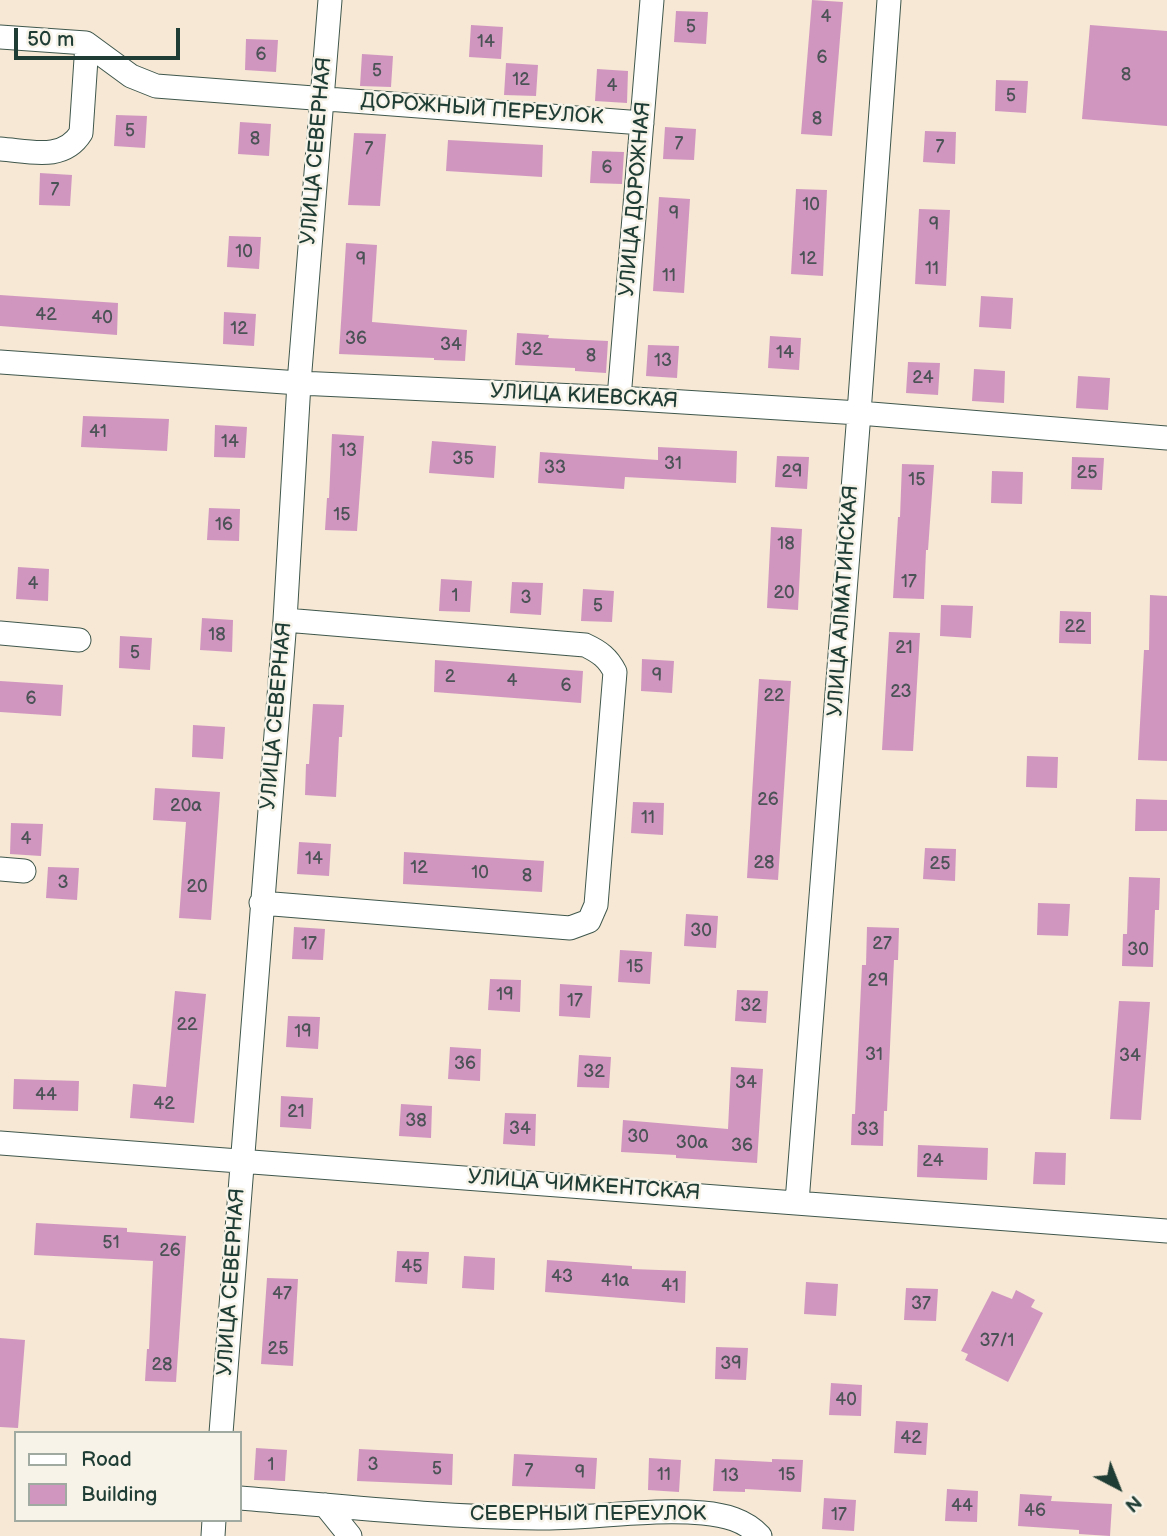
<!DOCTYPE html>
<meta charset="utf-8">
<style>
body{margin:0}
#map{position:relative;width:1167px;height:1536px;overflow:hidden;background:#f6e8d5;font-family:"Balsamiq Sans",sans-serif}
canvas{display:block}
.legend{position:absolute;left:14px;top:1431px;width:228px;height:91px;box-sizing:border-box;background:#f7f3e8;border:2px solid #a1aaa0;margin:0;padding:9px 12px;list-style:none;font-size:21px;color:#1f3d34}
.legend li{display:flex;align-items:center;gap:14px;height:35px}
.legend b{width:35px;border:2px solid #a1aaa0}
.north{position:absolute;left:1083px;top:1452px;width:70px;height:70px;-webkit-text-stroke:5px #f7f3e8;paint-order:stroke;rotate:138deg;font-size:19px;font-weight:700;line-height:28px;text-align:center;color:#1f3d34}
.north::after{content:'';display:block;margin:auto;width:24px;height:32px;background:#1f3d34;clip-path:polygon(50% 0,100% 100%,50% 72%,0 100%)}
.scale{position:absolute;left:14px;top:28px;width:166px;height:32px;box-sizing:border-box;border:4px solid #1f3d34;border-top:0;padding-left:9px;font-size:21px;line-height:24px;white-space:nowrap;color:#1f3d34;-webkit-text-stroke:5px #f7f3e8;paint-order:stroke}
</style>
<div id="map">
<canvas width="1167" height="1536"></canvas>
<ul class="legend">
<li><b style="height:9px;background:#fff"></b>Road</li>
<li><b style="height:19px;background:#d196bf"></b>Building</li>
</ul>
<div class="north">N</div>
<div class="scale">50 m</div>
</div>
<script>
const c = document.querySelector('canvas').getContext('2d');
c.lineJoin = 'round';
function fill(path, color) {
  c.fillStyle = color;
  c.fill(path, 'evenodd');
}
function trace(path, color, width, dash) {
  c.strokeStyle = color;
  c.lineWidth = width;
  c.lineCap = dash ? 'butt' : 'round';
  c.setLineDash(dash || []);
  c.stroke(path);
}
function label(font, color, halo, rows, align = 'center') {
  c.font = font + ' "Balsamiq Sans",sans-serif';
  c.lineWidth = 5;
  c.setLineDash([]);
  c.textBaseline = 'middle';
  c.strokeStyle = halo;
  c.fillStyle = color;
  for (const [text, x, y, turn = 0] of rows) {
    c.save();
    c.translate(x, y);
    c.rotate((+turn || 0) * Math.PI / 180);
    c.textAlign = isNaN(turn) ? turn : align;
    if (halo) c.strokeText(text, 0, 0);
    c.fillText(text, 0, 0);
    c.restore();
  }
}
const building = new Path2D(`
 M812 0 843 2 832 136 801 134Z
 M676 11 708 12 706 44 674 42Z
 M471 25 503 27 501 59 469 57Z
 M1090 25 1167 31V126L1082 119Z
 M246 39 278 40 276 72 245 70Z
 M362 54 393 56 391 87 360 86Z
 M506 63 538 65 536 96 504 95Z
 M597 69 628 71 627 103 595 101Z
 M996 80 1028 81 1026 113 995 111Z
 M116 115 147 116 145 148 114 146Z
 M240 122 271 124 269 156 238 154Z
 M665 127 696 129 694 160 663 159Z
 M925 131 956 132 955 164 923 162Z
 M354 133 386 134 380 206 348 205Z
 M448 140 543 145 542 177 446 171Z
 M592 151 624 152 622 184 590 183Z
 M40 173 72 175 70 206 39 205Z
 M796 189 827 190 823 276 791 274Z
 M659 197 690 199 684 293 653 291Z
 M919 209 950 210 946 286 915 284Z
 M229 236 261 237 259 269 227 267Z
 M346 243 377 245 372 322 467 330 465 361 434 360V358L339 354Z
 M0 295 118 303 117 335 0 326Z
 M981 296 1013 298 1011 329 979 327Z
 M224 312 256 314 254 346 223 344Z
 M517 333 549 335 548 338 608 341 606 373 575 371V368L515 365Z
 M770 336 801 338 799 370 768 368Z
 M648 345 679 346 677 378 646 376Z
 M908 362 940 363 938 395 906 393Z
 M974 369 1005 371 1004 403 972 401Z
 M1078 376 1110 378 1108 410 1076 408Z
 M83 416 169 419 167 451 81 447Z
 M215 425 247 427 245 458 214 457Z
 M332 434 364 436 357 531 325 530 327 498H329Z
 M432 441 496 446 494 478 429 473Z
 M658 447 737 451 736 483 625 477 624 489 538 483 540 452 658 460Z
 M777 456 809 457 807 489 775 487Z
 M1072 457 1104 458 1102 490 1071 489Z
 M902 464 934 465 928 550H926L924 599 893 598 898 517H900Z
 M992 471 1023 472 1022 504 991 503Z
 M209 508 240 509 239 541 207 540Z
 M771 527 802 529 798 610 767 608Z
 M18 567 49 569 48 601 16 599Z
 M441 579 472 581 470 612 439 611Z
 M512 582 543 583 541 615 510 613Z
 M583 589 614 591 612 622 581 621Z
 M1150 595 1167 596V761L1138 760 1144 650H1149Z
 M941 605 973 606 971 638 940 636Z
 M1060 611 1091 612V644L1059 643Z
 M202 618 233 620 232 652 200 650Z
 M889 632 920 633 913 751 882 750Z
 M120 636 152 638 150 670 119 668Z
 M642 659 674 661 672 693 641 691Z
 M435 660 583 671 581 703 434 692Z
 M759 679 791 681 778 880 747 878Z
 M0 681 63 685 61 716 0 712Z
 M313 704 344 705 342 737H339L336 797 305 795 306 764H309Z
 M193 725 225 727 223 759 192 757Z
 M1027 756 1058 757 1057 788 1026 787Z
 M155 788 220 792 211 920 179 918 186 822 153 820Z
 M1136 799 1167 800V831H1135Z
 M633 802 664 803 663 835 631 833Z
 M11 823 43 824 41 856 10 854Z
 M299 842 331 844 329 876 297 874Z
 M925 848 956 849 955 881 923 879Z
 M404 852 544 861 542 892 403 884Z
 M48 867 79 868 77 900 46 898Z
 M1129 877 1160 878 1159 910H1155L1153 967 1122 966 1123 934H1127Z
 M1038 903 1070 904 1068 936 1037 935Z
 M686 914 718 916 716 948 684 946Z
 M294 927 325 929 323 960 292 959Z
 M867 927 899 928 898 960H894L887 1111H884L883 1146 851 1145 852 1114H855L862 965H866Z
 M620 950 652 952 650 984 618 982Z
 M490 979 521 980 520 1012 488 1010Z
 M560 984 592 986 590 1018 559 1016Z
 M737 990 768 991 766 1023 735 1021Z
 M175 991 206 994 194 1123 130 1118 133 1084 166 1087Z
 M1119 1001 1150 1002 1141 1120 1110 1119Z
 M288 1016 320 1017 318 1049 286 1047Z
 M450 1047 481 1049 480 1081 448 1079Z
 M579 1055 611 1057 609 1088 577 1087Z
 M731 1067 763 1069 757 1163 676 1158V1155L621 1152 623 1120 728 1129Z
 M14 1079 79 1081 78 1111 13 1109Z
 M281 1096 313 1098 311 1129 280 1127Z
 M401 1104 432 1106 431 1138 399 1136Z
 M505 1113 536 1114 535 1146 503 1144Z
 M918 1145 988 1148 987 1180 917 1177Z
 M1035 1152 1066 1153 1065 1185 1033 1184Z
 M36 1223 127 1228V1232L186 1236 176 1382 145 1381 147 1349H149L153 1261 34 1255Z
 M397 1251 429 1252 427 1284 395 1282Z
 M464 1256 495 1258 494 1290 462 1288Z
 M547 1260 632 1266V1269L686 1271 685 1303 545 1292Z
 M267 1278 298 1279 293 1366 261 1364Z
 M806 1282 838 1284 836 1316 804 1314Z
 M906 1288 938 1289 936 1321 904 1320Z
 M1016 1290 1035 1300 1031 1307 1043 1313 1008 1382 965 1360 968 1354 961 1351 992 1291 1012 1299Z
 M0 1338 25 1340 18 1428 0 1427Z
 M716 1347 748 1348 746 1380 715 1379Z
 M831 1383 862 1385 861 1416 829 1415Z
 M896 1421 928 1423 926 1455 894 1453Z
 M256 1448 287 1450 285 1481 254 1480Z
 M359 1449 453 1454 452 1485 357 1481Z
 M514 1454 597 1458 595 1489 512 1486Z
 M649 1458 681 1460 679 1492 648 1490Z
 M715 1459 772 1462V1459L803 1460 801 1492 745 1489V1492L713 1491Z
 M947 1489 978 1491 977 1522 945 1521Z
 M1020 1494 1052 1496 1051 1501 1112 1504 1110 1536 1079 1534V1530L1018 1526Z
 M824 1498 856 1500 854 1531 822 1529Z`);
const minor = new Path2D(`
 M0 37 86 43 131 76 156 86 642 123
 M0 149C29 151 63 162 81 133L87 44
 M0 362 299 383 619 398 859 413 1167 438
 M619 398 652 0
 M0 633 79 640
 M0 869 24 871
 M261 903 570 928 589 921 596 905 615 672C608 658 600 652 585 645L285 620
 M0 1143 1167 1231
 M797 1202 859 413 889 0
 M221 1433 285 620 299 383 330 0
 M240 1498C339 1506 438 1517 538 1518 593 1519 648 1508 703 1513 725 1515 745 1520 760 1536
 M325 1505 350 1536
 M213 1536 214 1520`);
const numberNames = [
 ["4",826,17],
 ["5",691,27],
 ["14",486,42],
 ["6",261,55],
 ["6",822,58],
 ["5",377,71],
 ["8",1126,75],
 ["12",521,80],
 ["4",612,86],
 ["5",1011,96],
 ["8",817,119],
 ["5",130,131],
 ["8",255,139],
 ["7",679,144],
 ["7",940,147],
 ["7",369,149],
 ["6",607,168],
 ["7",55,190],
 ["10",811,205],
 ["9",674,214],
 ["9",934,225],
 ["10",244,252],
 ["12",808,259],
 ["9",361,260],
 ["11",932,269],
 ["11",669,276],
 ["42",46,315],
 ["40",102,318],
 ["12",239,329],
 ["36",356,339],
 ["34",451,345],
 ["32",532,350],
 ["14",785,353],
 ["8",591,356],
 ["13",663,361],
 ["24",923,378],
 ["41",98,432],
 ["14",230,442],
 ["13",348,451],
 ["35",463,459],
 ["31",673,464],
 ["33",555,468],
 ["29",792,472],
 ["25",1087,473],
 ["15",917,480],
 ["15",342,515],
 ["16",224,525],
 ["18",786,544],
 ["17",909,582],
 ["4",33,584],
 ["20",784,593],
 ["1",455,596],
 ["3",526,598],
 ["5",598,606],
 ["22",1075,627],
 ["18",217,635],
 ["21",904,648],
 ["5",135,653],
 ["9",657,676],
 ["2",450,677],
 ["4",512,681],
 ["6",566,686],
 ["23",901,692],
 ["22",774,696],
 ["6",31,699],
 ["26",768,800],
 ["20а",186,806],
 ["11",648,818],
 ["4",26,839],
 ["14",314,859],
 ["28",764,863],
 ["25",940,864],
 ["12",419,868],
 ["10",480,873],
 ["8",527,876],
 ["3",63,883],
 ["20",197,887],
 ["30",701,931],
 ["17",309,944],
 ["27",882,944],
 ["30",1138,950],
 ["15",635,967],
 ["29",878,981],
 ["19",505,995],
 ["17",575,1001],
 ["32",751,1006],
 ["22",187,1025],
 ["19",303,1032],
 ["31",874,1055],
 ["34",1130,1056],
 ["36",465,1064],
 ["32",594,1072],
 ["34",746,1083],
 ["44",46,1095],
 ["42",164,1104],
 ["21",296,1112],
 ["38",416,1121],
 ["34",520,1129],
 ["33",868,1130],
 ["30",638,1137],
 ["30а",692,1143],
 ["36",742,1146],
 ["24",933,1161],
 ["51",111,1243],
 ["26",170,1251],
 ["45",412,1267],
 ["43",562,1277],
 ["41а",615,1281],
 ["41",670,1286],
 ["47",282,1294],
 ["37",921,1304],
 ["37/1",997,1341],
 ["25",278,1349],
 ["39",731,1364],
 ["28",162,1365],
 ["40",846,1400],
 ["42",911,1438],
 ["1",271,1465],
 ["3",373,1465],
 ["5",437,1469],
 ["7",529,1471],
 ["9",580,1473],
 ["11",664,1475],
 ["15",787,1475],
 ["13",730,1476],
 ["44",962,1506],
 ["46",1035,1511],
 ["17",839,1515]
];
const streetNames = [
 ["ДОРОЖНЫЙ ПЕРЕУЛОК",482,110,4],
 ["УЛИЦА СЕВЕРНАЯ",317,151,-85],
 ["УЛИЦА ДОРОЖНАЯ",636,199,-85],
 ["УЛИЦА КИЕВСКАЯ",584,397,3],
 ["УЛИЦА АЛМАТИНСКАЯ",844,601,-86],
 ["УЛИЦА СЕВЕРНАЯ",277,716,-85],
 ["УЛИЦА ЧИМКЕНТСКАЯ",584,1186,4],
 ["УЛИЦА СЕВЕРНАЯ",232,1282,-86],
 ["СЕВЕРНЫЙ ПЕРЕУЛОК",588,1515]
];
fill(building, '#d196bf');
trace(minor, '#3f574c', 25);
trace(minor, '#fff', 23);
label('18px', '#4c5357', null, numberNames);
label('21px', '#1f3d34', '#f7f3e8', streetNames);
</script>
